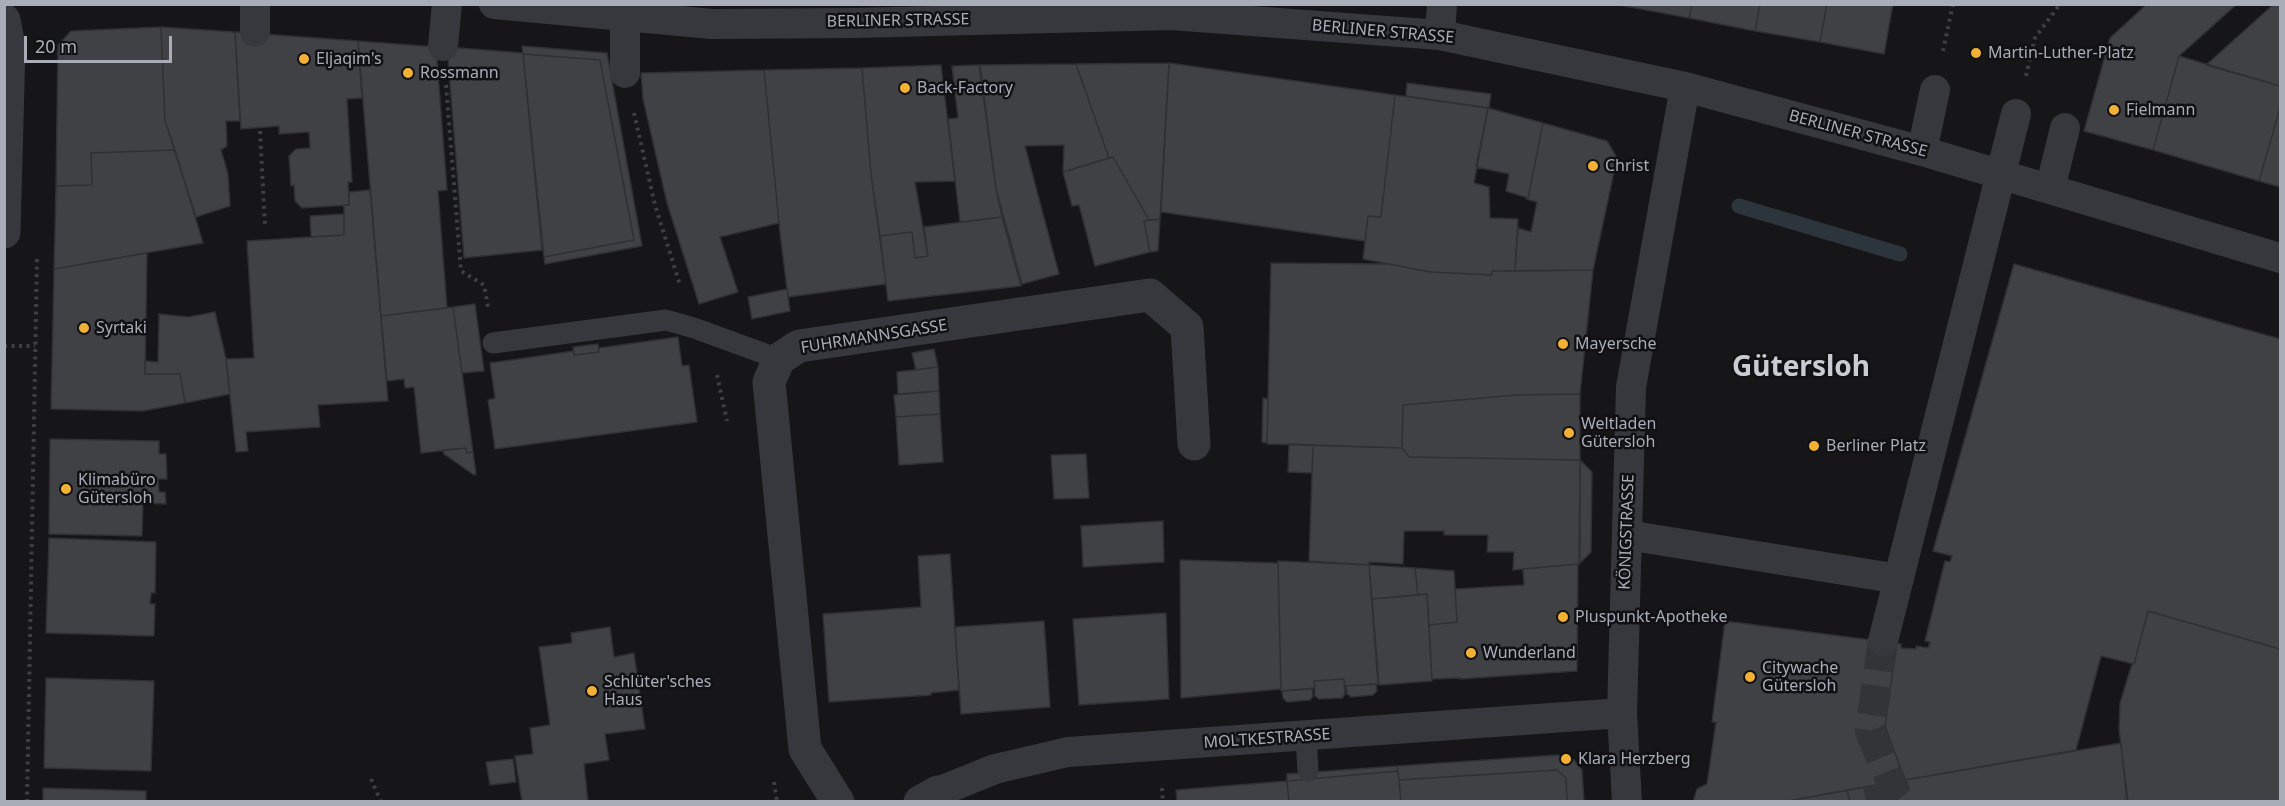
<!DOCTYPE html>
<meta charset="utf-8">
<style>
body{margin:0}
#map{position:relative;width:2285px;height:806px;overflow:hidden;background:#161618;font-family:"Noto Sans",sans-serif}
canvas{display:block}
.frame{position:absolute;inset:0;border:6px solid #a8adb8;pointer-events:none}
.scale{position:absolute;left:24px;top:36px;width:148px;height:27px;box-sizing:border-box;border:3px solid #a8adb8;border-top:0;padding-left:8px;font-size:18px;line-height:21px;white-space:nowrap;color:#a8adb8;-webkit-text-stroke:4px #111113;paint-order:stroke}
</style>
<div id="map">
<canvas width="2285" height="806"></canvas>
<div class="frame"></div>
<div class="scale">20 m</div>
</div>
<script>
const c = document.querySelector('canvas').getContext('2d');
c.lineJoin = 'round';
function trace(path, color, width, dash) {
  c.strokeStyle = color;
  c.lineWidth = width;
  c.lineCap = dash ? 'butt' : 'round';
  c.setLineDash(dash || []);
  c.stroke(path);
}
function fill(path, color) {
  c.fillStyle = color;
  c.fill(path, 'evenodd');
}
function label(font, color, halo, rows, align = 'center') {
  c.font = font + ' "Noto Sans",sans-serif';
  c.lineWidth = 5;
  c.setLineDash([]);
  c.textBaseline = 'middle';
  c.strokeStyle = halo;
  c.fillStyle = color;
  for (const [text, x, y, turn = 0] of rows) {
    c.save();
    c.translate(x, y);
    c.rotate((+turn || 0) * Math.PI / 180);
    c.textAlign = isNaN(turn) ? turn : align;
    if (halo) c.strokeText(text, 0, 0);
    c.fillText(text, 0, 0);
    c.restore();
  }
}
const stream = new Path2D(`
 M1739 206 1900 254`);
const building = new Path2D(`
 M1614 4H1692L1689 18Z
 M1692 4H1760L1755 31 1689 18Z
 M1760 4H1827L1820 42 1755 31Z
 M1827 4H1893L1884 54 1820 42Z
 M2147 4H2237L2179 56 2153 150 2084 131 2110 38Z
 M2274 4H2280V86L2206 65Z
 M161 27 235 32 240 121H226L227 146 221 150 228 174 230 206 196 217 165 121Z
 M161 27 165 121 175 150 91 153 92 185 56 186 58 45 71 31Z
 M235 32 358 41 362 98 347 99 352 182H348L349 205 302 208 295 201 294 185 291 186 289 156 296 149 310 148 309 132 279 134V126L241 129Z
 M358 41 436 47 447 190 438 191 447 308 381 316Z
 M522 46 607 53 642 246 545 264 544 257 634 240 600 60 523 54Z
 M447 47 523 53 542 250 464 258Z
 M523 54 600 60 634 240 544 257Z
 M2179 56 2280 86V108L2259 181 2153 150Z
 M1169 63 1395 95 1381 217 1368 216 1365 241 1161 212Z
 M1169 63 1160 219 1149 220 1113 157 1109 158 1076 64Z
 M1076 64 1109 158 1063 172 1064 145 1025 146 1059 274 1022 284 996 189 979 65Z
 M941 65 955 181 915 182 928 256 915 258 912 232 880 236 871 174 862 68Z
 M980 65 996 189 1002 217 960 222 948 119 958 118 952 66Z
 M862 68 871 174 886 284 788 297 780 233 764 70Z
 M764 70 779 223 720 237 738 292 699 304 667 203 643 99 641 73Z
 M1407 83 1491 94 1489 108 1406 96Z
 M1395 95 1488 108 1474 183 1489 187 1490 218 1518 219 1515 271H1492V275L1430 272 1363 259 1368 216 1381 217Z
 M1488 108 1543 123 1528 198 1506 191 1509 174 1476 167Z
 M2280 108V187L2259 181Z
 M1543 123 1607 141 1617 158 1593 270 1515 271 1518 228 1531 232 1537 202 1526 199 1528 198Z
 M175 150 203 243 54 269 56 186 92 185 91 153Z
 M1113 157 1149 220 1144 221 1150 252 1095 266 1079 205 1072 206 1063 172Z
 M370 190 388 401 318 405 320 427 246 432 248 451 236 452 226 359 254 358 247 241 344 235V205H349V192Z
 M344 214V235L311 237 310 216Z
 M1002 217 1021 286 888 301 880 236 912 232 915 258 928 256 924 227Z
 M1160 219 1158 251 1150 252 1144 221Z
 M147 253 145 374H180L185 403 143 411 51 409 54 269Z
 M1271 263 1389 264 1430 272 1492 275V271L1593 270 1580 394 1516 395 1403 405 1402 448 1267 444Z
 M2014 264 2280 339V649L2148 611 2134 664 2101 656 2076 750 1905 780 1885 726 1896 647 1894 643 1901 644V648L1916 649V646L1928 648 1930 642 1925 641 1945 561 1950 562 1952 556 1933 551Z
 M787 289 790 311 752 319 748 297Z
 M475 304 484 371 462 373 453 307Z
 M453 307 473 452 467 453 466 448 421 453 414 387 405 388 404 379 387 381 381 316Z
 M215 312 226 359 230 394 185 403 180 374H145V361L158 362 159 314 188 317Z
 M678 337 682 366 689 365 697 422 495 449 488 400 495 398 490 363 574 351V355L599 352V348Z
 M598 344 599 352 574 355 573 347Z
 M934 349 938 367 916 370 912 353Z
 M938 367 939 391 898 394 897 372Z
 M939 391 940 414 896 417 894 395Z
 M1580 394V460L1409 457 1402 448 1403 405 1516 395Z
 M1263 398 1268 399 1267 443 1262 442V440Z
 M940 414 943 462 899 465 896 417Z
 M50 439 159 441V454H166L167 479H158L159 492H165L166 504 143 503 142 536 49 534Z
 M1289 444 1313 445 1312 473 1288 472Z
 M1313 445 1402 448 1409 457 1580 460V559L1578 564 1513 570 1514 552H1487L1488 535H1444V531H1404L1403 564 1369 562V565L1309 561Z
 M466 448 467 453 473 452 476 474 474 475 444 454 443 450Z
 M1086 454 1089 498 1054 499 1051 455Z
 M1580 460 1592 472 1591 552 1579 564Z
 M1163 521 1164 562 1083 567 1081 526Z
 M49 538 156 542 155 593H151L150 604H155L154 636 46 633Z
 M950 554 959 690 931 693V695L829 702 823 614 921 607 918 556Z
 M1180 560 1278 563 1281 689 1181 698Z
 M1278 561 1369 565 1378 684 1345 686 1344 679 1314 681 1315 688 1281 691Z
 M1578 564 1577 671 1460 679V678L1432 679 1429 625 1457 622 1455 589 1524 585 1523 569Z
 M1369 565 1415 568 1418 595 1372 599Z
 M1415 568 1454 571 1457 622 1429 625 1427 594 1418 595Z
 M1427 594 1432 681 1379 685 1372 599Z
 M2148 611 2280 649V802H2128L2119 729 2120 703 2132 664H2134Z
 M1166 613 1169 699 1079 705 1073 619Z
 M1044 621 1050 707 961 714 955 627Z
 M1725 621 1894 643 1896 647 1885 726 1905 780 1783 802H1693L1697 789 1707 784 1716 722H1712Z
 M610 627 614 657 634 653 645 729 605 734 609 760 584 764 588 802H522L515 756 533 754 530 728 550 725 539 647 572 643 571 633Z
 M46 678 154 681 151 771 44 768Z
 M1344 679 1345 694 1342 698 1319 699 1315 696 1314 681Z
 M1376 684 1377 691 1373 695 1351 697 1347 694 1346 686Z
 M1312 689 1313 696 1310 700 1287 702 1283 698 1282 691Z
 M2121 743 2127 802H1850L1847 790Z
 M1558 755 1574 760 1582 770 1584 802H1567L1566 778 1557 770 1399 780 1397 766Z
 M513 759 516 782 490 785 486 762Z
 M1397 766 1398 771 1287 781V774Z
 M1557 770 1566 778 1567 802H1401L1399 780Z
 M1398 771 1401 802H1289L1287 781Z
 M1287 781 1289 802H1177L1176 790Z
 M43 788 146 791V802H43Z
 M1847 790 1850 802H1783Z`);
const pedestrianTunnel = new Path2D(`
 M1883 641 1870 731 1897 796 1902 802
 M1866 802 1897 796`);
const path = new Path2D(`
 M1943 51 1953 4
 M2026 76 2035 38 2060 4
 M446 85 461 271 484 285 488 307
 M634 113 655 205 680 285
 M260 131 265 226
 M4 346H35
 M717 375 727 421
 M371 779 381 802
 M774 782 777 802
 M1162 788 1163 802
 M27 802 37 259`);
const service = new Path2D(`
 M493 343 666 320 694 328 779 359
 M1306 737 1308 771`);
const pedestrian = new Path2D(`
 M494 4 712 24 856 23 1171 15 1440 35 1685 87 1922 151 2280 258
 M255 32V4
 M1440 35 1442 4
 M443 46 447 4
 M625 73V16
 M1922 151 1935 90
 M2050 189 2065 128
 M1627 535 1899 579
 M1883 641 2016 114
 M938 792 995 769 1068 752 1622 713
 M1627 802 1622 713 1631 387 1685 87`);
const minor = new Path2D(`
 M4 20 9 46 4 232
 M838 802 805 749 769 382 779 359 799 346 1150 295 1187 327 1194 444
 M920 802 938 792`);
const markers = [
 [1976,53,6,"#f2b134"],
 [304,59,6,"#f2b134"],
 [408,73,6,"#f2b134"],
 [905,88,6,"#f2b134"],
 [2114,110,6,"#f2b134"],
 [1593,166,6,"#f2b134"],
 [84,328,6,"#f2b134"],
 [1563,344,6,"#f2b134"],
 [1569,433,6,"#f2b134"],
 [1814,446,6,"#f2b134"],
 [66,489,6,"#f2b134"],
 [1563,617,6,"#f2b134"],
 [1471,653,6,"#f2b134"],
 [1750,677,6,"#f2b134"],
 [592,691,6,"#f2b134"],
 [1566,759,6,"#f2b134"]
];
const streetNames = [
 ["BERLINER STRASSE",898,21,-1],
 ["BERLINER STRASSE",1383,32,5],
 ["BERLINER STRASSE",1858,134,15],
 ["FUHRMANNSGASSE",874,337,-9],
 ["KÖNIGSTRASSE",1627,532,-88],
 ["MOLTKESTRASSE",1267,739,-4]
];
const poiNames = [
 ["Martin-Luther-Platz",1988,53],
 ["Eljaqim's",316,59],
 ["Rossmann",420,73],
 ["Back-Factory",917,88],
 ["Fielmann",2126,110],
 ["Christ",1605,166],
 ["Syrtaki",96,328],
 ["Mayersche",1575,344],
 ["Weltladen",1581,424],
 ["Gütersloh",1581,442],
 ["Berliner Platz",1826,446],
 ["Klimabüro",78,480],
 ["Gütersloh",78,498],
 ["Pluspunkt-Apotheke",1575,617],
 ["Wunderland",1483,653],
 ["Citywache",1762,668],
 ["Gütersloh",1762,686],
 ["Schlüter'sches",604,682],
 ["Haus",604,700],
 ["Klara Herzberg",1578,759]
];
const townNames = [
 ["Gütersloh",1801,368]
];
trace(stream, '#2c353c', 15);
fill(building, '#404145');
trace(building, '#303034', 1.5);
trace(pedestrianTunnel, '#333438', 30, [30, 15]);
trace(path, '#3d3f44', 4, [3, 4.5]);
trace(service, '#37383d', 21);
trace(pedestrian, '#37383d', 30);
trace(minor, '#37383d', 33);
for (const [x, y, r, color] of markers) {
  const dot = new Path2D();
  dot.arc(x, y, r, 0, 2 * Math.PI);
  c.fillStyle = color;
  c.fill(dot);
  trace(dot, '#111113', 2);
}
label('16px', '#a8adb8', '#111113', streetNames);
label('16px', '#a8adb8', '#111113', poiNames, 'left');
label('bold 28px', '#c9ccd4', '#111113', townNames);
</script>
